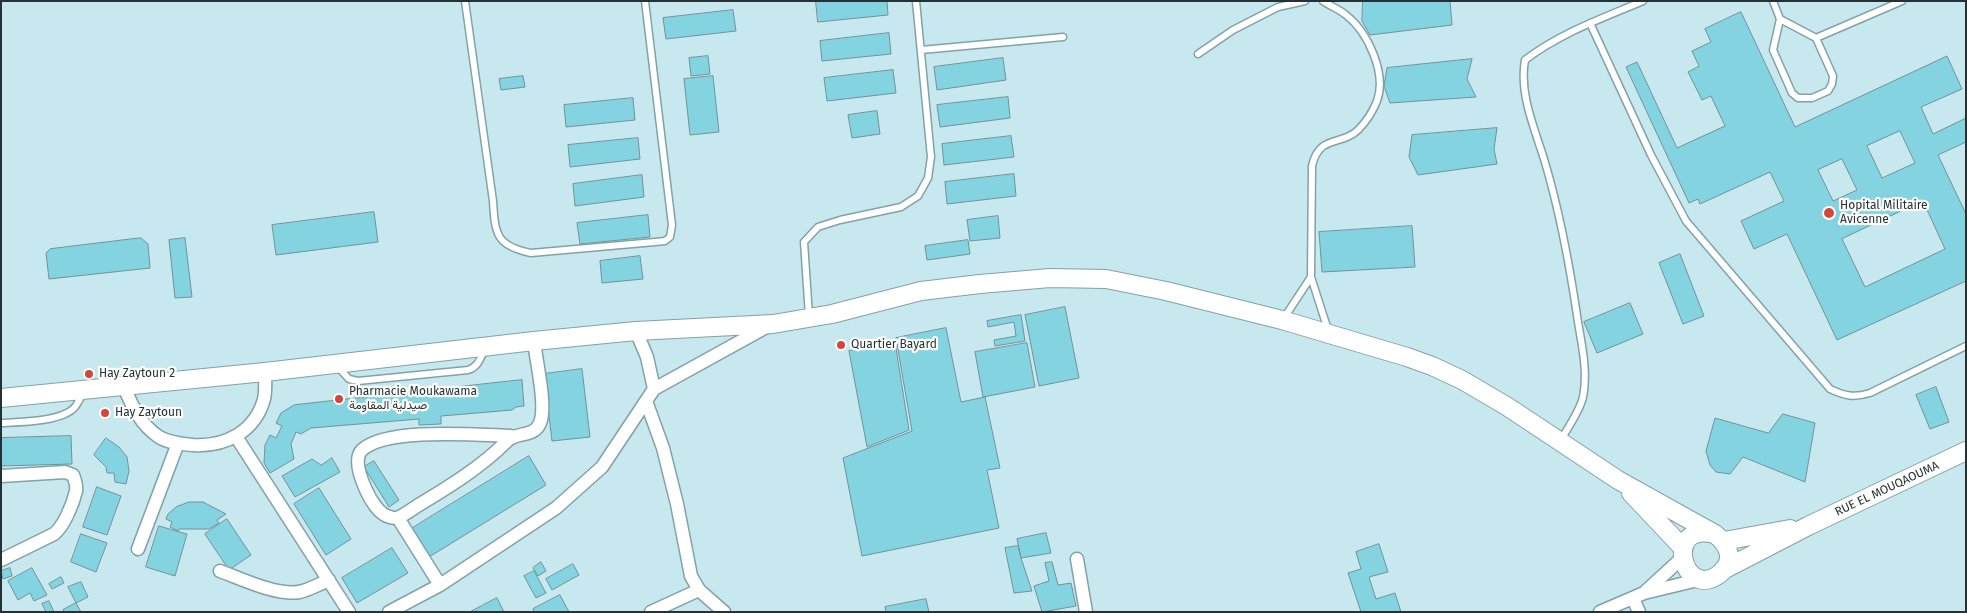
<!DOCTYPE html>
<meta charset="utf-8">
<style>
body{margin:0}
#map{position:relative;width:1967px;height:613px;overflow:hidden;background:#c6e8ee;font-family:"Fira Sans",sans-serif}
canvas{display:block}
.frame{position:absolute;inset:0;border:2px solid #253235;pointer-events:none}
</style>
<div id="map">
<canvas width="1967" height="613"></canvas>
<div class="frame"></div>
</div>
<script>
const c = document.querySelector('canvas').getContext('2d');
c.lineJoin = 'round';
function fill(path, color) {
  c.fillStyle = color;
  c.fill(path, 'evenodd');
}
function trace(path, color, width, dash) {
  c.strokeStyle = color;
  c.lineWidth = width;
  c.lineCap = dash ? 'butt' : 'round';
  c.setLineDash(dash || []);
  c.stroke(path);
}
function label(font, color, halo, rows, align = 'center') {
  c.font = font + ' "Fira Sans",Vazirmatn,sans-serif';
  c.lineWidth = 4.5;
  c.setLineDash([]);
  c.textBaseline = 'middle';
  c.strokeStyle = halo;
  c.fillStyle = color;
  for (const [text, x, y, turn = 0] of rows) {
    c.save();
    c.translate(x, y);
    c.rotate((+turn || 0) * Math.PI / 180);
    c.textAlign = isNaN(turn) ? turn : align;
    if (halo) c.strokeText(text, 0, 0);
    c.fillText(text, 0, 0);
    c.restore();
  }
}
const building = new Path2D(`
 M816 1H887L888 15 818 22Z
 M1363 1H1450L1452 25 1370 35 1362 21Z
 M733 10 736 31 666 39 663 18Z
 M1741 12 1795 127 1947 56 1962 89 1921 107 1933 134 1966 118V142L1938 155 1966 214V281L1837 340 1787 234 1754 249 1741 221 1784 201 1770 172 1700 204 1698 199 1689 203 1626 67 1637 62 1677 148 1725 126 1711 96 1702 100 1688 72 1699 66 1692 51 1711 42 1705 29ZM1900 131 1915 163 1882 178 1867 146ZM1842 159 1857 190 1833 201 1818 170ZM1923 201 1945 249 1865 287 1842 239Z
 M889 33 891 54 822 61 820 41Z
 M708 56 710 74 691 76 689 58Z
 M1003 58 1006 80 937 90 934 67Z
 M1472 59 1467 79 1476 97 1390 103 1384 86 1387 68Z
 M893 70 896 93 827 101 824 78Z
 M523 76 525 87 501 90 499 79Z
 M713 76 719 132 690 135 684 79Z
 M1008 97 1010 118 940 127 937 105Z
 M633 98 635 120 566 127 564 105Z
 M877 111 880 134 852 138 848 115Z
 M1497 128 1494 149 1497 164 1418 175 1409 157 1412 135Z
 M1011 136 1014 157 944 165 942 144Z
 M638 138 640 159 570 167 568 145Z
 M1014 174 1016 196 947 204 945 182Z
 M642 175 644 197 575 206 573 184Z
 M374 212 378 242 276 255 272 225Z
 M648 215 650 237 580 244 577 223Z
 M998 216 1000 238 970 241 967 220Z
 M1412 226 1415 267 1322 272 1319 232Z
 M141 238 148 244 150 268 49 279 46 253 50 249Z
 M185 238 192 297 175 298 169 240Z
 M968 240 970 254 927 260 925 246Z
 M1680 254 1704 316 1683 324 1659 263Z
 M640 256 643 279 602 283 600 261Z
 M1630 303 1643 334 1597 353 1584 322Z
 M1065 307 1079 378 1039 386 1025 315Z
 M1021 315 1025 341 995 346 994 340 1016 336 1014 322 988 327 987 321Z
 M946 328 961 402 985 397 1000 468 987 470 999 528 862 556 843 458 912 431 896 338Z
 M895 342 909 430 867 447 849 351Z
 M1027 343 1035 387 983 397 975 352Z
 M582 369 590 437 552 441 544 374Z
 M522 380 524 406 516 407 512 410 441 416V424L419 425V419L311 428 301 434 296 432 291 444 294 459 270 473 264 463 265 445 270 435 276 438 282 426 276 423 281 413 294 405Z
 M1936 387 1949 422 1930 429 1916 395Z
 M1783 414 1815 423 1805 482 1743 457 1730 474 1716 472 1710 465 1706 451 1715 418 1768 433Z
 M71 436 72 464 1 466V438Z
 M106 438 119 447 127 457 129 471 126 484 115 482 114 473H107L106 467 94 455Z
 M529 456 546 485 429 557 411 529Z
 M332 458 340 472 295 497 282 476 312 459 321 465Z
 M374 461 399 500 389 507 364 467Z
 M97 487 121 496 107 535 83 527Z
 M319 488 351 539 326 555 294 504Z
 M189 502H203L226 514 217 520 219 523 209 529H179L178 531 170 527 172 522 166 519 168 514 176 507Z
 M227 519 251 555 229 570 205 534Z
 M159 526 187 534 175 576 146 567Z
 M1046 533 1051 553 1021 558 1017 539Z
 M81 534 107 543 96 572 71 562Z
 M1379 544 1388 572 1369 577 1376 599 1395 593 1401 612H1361L1348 573 1361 569 1356 552Z
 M1018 546 1021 558 1032 591 1014 593 1005 548Z
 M392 548 408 573 357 603 342 578Z
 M541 562 546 571 538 576 533 568Z
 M1052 562 1058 585 1071 583 1076 606 1042 612 1034 586 1049 581 1045 563Z
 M573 564 579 575 552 590 546 579Z
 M10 568 12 576 3 579 1 571Z
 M32 568 47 595 34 601 30 593 18 600 8 581Z
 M534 571 546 593 536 598 524 576Z
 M61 577 64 583 52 589 49 584Z
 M81 582 88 597 76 603 68 587Z
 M560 595 569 612H534L533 609Z
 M497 598 504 612H470Z
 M926 599 929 612H886L885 607Z
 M49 601 54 612H46L42 604Z
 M76 603 81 612H65L63 610Z`);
const lane = new Path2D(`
 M465 1 493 201C495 234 496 246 531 253L655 242 665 241 670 237 672 225 645 1
 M1323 1C1330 6 1339 9 1346 15 1368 32 1387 74 1377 101 1373 111 1365 123 1358 130 1342 146 1319 134 1312 166L1311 277 1328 330
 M1773 1 1780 19 1773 50 1792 93 1798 98H1812L1828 91 1832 84 1833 76 1816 38 1780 19
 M1590 23 1651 155 1686 221 1830 389C1845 396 1854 398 1870 393L1966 346
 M1816 38 1902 1
 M921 50 1063 37
 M1198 54 1233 30 1278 7 1305 1
 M809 316 804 242 818 227 840 220 901 207 918 196 928 178 931 157 916 1
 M1284 318 1311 277
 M338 367 349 379 358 381 468 370C478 367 480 359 485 349
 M1 423C19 422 62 422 75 407 78 403 80 398 83 394
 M1561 440C1568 427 1580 411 1583 397 1588 372 1582 346 1578 322 1570 267 1560 212 1544 159 1534 127 1519 93 1525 60 1560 33 1603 18 1643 1`);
const street = new Path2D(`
 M636 331 647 357 654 389
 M124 387C132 406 141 425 159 437 169 443 182 444 193 445 225 447 255 432 264 399 266 391 265 381 265 372
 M646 401 663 448 677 504 691 576 699 590 724 612
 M511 436C478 435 386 427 362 450 353 459 361 479 366 490 370 499 379 515 390 517 392 518 395 518 397 518 403 516 411 510 417 506 447 488 480 468 506 442 516 431 534 438 540 423 547 406 536 361 534 341
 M237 438 349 612
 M1 476 65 472 73 475C75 480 77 485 76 491 73 504 64 526 54 534L1 560
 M398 518 440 585
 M138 549 178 443
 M1077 559 1086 612
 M220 571C242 579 277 596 299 592 309 590 319 584 329 580
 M1646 591 1682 558
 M1633 598 1639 612
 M389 612 440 585 556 508 602 467 654 389 770 325
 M651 612 699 590
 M1600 612 1644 593 1702 579`);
const secondary = new Path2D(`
 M1 398 265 372 534 341 636 331 773 324 832 314 921 291 980 284 1050 278 1106 279 1166 291 1282 320 1407 357 1432 366 1462 380 1508 407 1618 480 1715 534C1730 546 1736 562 1718 575 1683 600 1662 521 1715 534
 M1631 493 1683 548
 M1724 541 1790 529
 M1723 570 1808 526 1966 451`);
const markers = [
 [1829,213,6,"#d4463a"],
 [841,345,5,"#d4463a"],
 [89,374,5,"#d4463a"],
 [339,399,5,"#d4463a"],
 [105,413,5,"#d4463a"]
];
const poiNames = [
 ["Hopital Militaire",1840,206],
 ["Avicenne",1840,220],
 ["Quartier Bayard",851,345],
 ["Hay Zaytoun 2",99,374],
 ["Pharmacie Moukawama",349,392],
 ["صيدلية المقاومة",349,406],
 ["Hay Zaytoun",115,413]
];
const streetNames = [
 ["RUE EL MOUQAOUMA",1887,489,-25]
];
fill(building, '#84d3e0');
trace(building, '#729298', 1);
trace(lane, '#82a2a8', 9);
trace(street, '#82a2a8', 15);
trace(secondary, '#82a2a8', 20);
trace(lane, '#fff', 6);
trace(street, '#fff', 12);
trace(secondary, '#fff', 18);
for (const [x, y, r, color] of markers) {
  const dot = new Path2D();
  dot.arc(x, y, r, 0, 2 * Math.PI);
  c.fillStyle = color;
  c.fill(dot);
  trace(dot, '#fff', 2);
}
label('12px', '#253235', '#fff', poiNames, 'left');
label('12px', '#253235', '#fff', streetNames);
</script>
